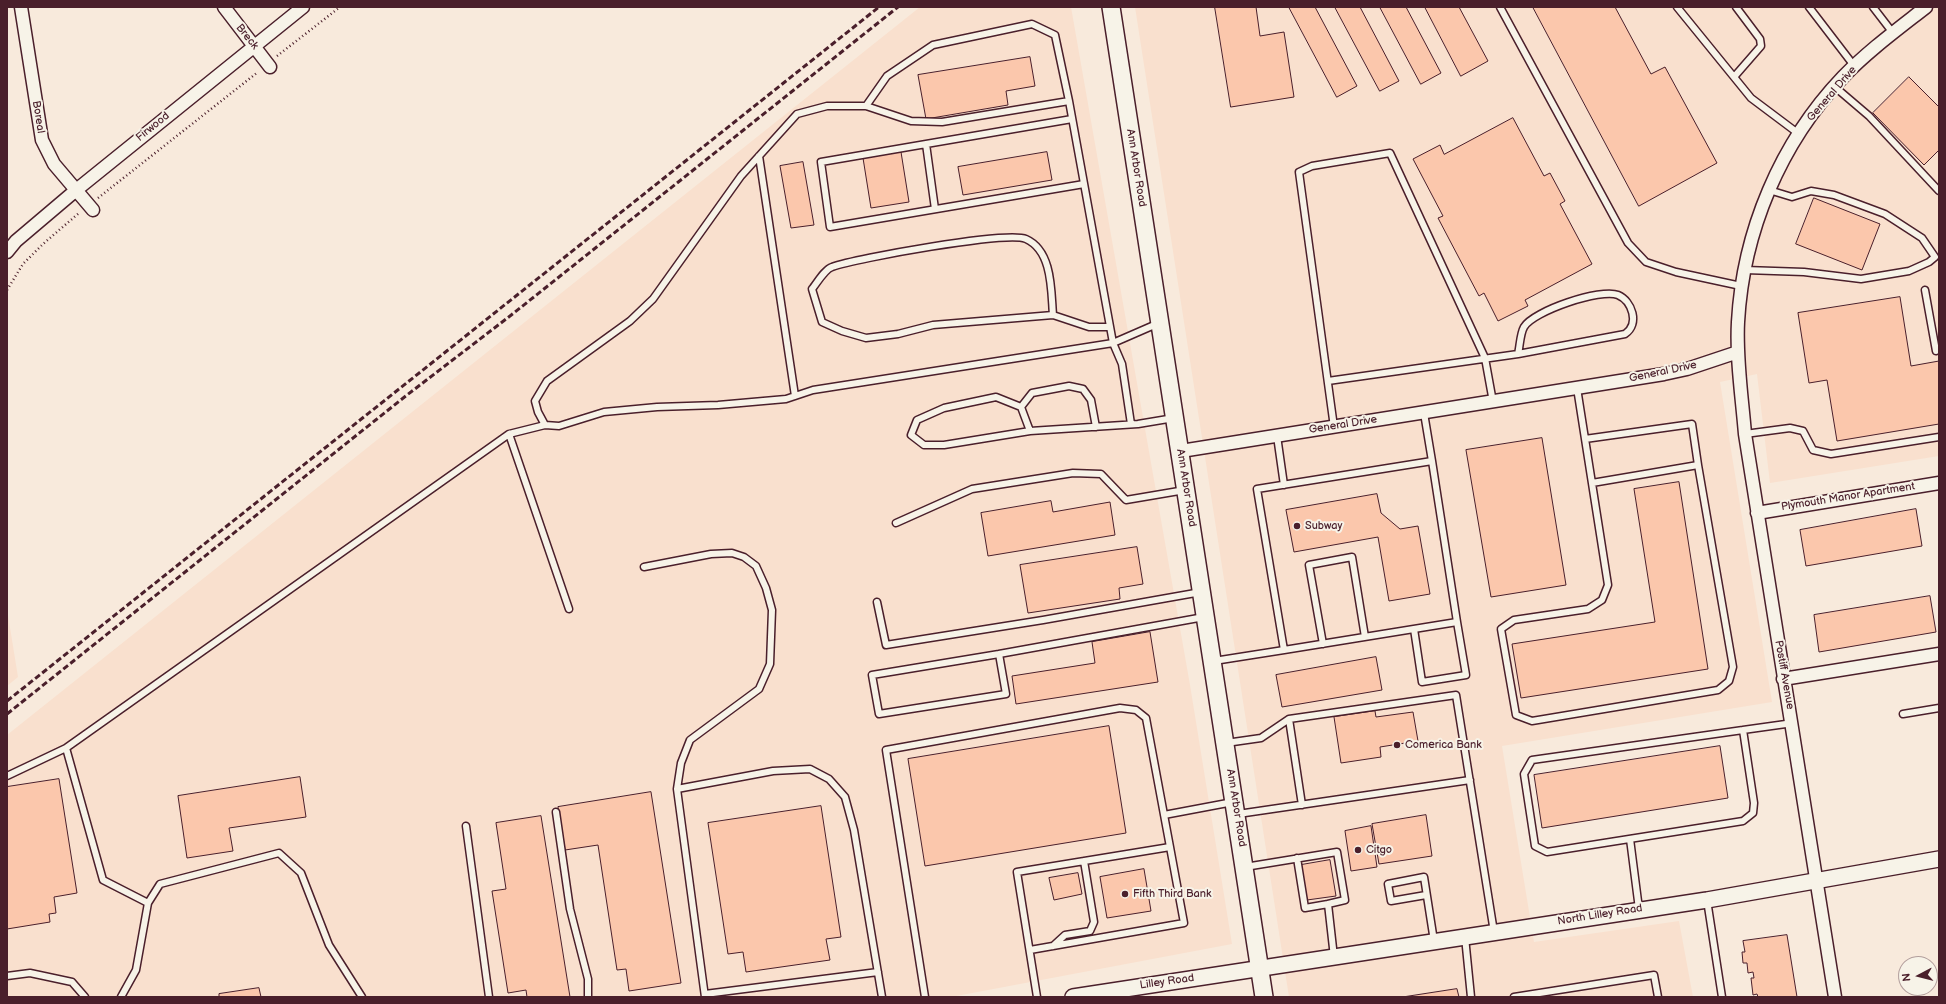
<!DOCTYPE html>
<style>
body{margin:0}
#map{position:relative;width:1946px;height:1004px;overflow:hidden;background:#f8eadc;font-family:"Balsamiq Sans",sans-serif}
canvas{display:block}
.frame{position:absolute;inset:0;border:8px solid #4a1f2b;pointer-events:none}
.north{position:absolute;left:1898px;top:956px;width:40px;height:40px;box-sizing:border-box;background:#f7f3e8;border:1px solid #b29e9c;border-radius:50%;rotate:263deg;font-size:11px;font-weight:700;line-height:16px;text-align:center;color:#4a1f2b}
.north::after{content:'';display:block;margin:auto;width:14px;height:18px;background:#4a1f2b;clip-path:polygon(50% 0,100% 100%,50% 72%,0 100%)}
</style>
<div id="map">
<canvas width="1946" height="1004"></canvas>
<div class="frame"></div>
<div class="north">N</div>
</div>
<script>
const c = document.querySelector('canvas').getContext('2d');
c.lineJoin = 'round';
function fill(path, color) {
  c.fillStyle = color;
  c.fill(path, 'evenodd');
}
function trace(path, color, width, dash) {
  c.strokeStyle = color;
  c.lineWidth = width;
  c.lineCap = dash ? 'butt' : 'round';
  c.setLineDash(dash || []);
  c.stroke(path);
}
function label(font, color, halo, rows, align = 'center') {
  c.font = font + ' "Balsamiq Sans",sans-serif';
  c.lineWidth = 4;
  c.setLineDash([]);
  c.textBaseline = 'middle';
  c.strokeStyle = halo;
  c.fillStyle = color;
  for (const [text, x, y, turn = 0] of rows) {
    c.save();
    c.translate(x, y);
    c.rotate((+turn || 0) * Math.PI / 180);
    c.textAlign = isNaN(turn) ? turn : align;
    if (halo) c.strokeText(text, 0, 0);
    c.fillText(text, 0, 0);
    c.restore();
  }
}
const built = new Path2D(`
 M920 7H1071L1190 685 1232 944 951 997H7V735Z
 M1135 7H1939V456L1770 483 1757 374 1720 382 1772 702 1502 746 1534 942 1679 921 1693 997H1289Z
 M7 609 18 677 7 686Z`);
const building = new Path2D(`
 M1215 7H1256L1260 36 1284 32 1294 97 1231 107Z
 M1289 7H1315L1357 86 1337 97Z
 M1335 7H1360L1399 81 1380 91Z
 M1380 7H1406L1441 73 1421 84Z
 M1425 7H1459L1488 61 1461 76Z
 M1533 7H1615L1651 74 1665 67 1717 163 1639 206Z
 M1030 57 1035 86 1006 91 1008 105 926 119 918 75Z
 M1909 77 1939 107V150L1924 165 1873 113Z
 M1513 118 1544 176 1550 173 1565 201 1560 204 1592 264 1525 300 1528 306 1498 321 1484 293 1479 296 1438 218 1443 216 1413 159 1440 145 1444 154Z
 M901 152 909 202 871 208 863 158Z
 M1047 152 1052 180 963 195 958 167Z
 M803 162 814 225 791 228 780 166Z
 M1814 198 1880 224 1862 270 1796 244Z
 M1900 297 1911 366 1939 361V424L1837 441 1827 380 1809 383 1798 313Z
 M1542 438 1566 585 1491 597 1466 450Z
 M1679 482 1708 669 1521 698 1512 644 1655 622 1634 489Z
 M1377 494 1381 513 1400 529 1418 526 1430 594 1389 601 1378 537 1294 552 1286 510Z
 M1051 501 1053 512 1110 502 1115 535 988 556 981 513Z
 M1916 509 1922 546 1806 566 1800 530Z
 M1137 547 1143 584 1119 588 1120 599 1028 613 1020 565Z
 M1930 596 1936 632 1819 652 1814 615Z
 M1150 632 1158 682 1016 704 1012 676 1095 663 1092 642Z
 M1376 657 1382 690 1282 707 1276 675Z
 M1375 711 1376 717 1413 712 1418 741 1380 747 1381 757 1341 763 1334 717Z
 M1109 726 1126 833 925 866 908 759Z
 M1720 746 1728 798 1542 828 1534 775Z
 M300 777 306 817 229 828 233 851 187 858 178 796Z
 M59 779 77 893 54 897 56 913 49 914 50 922 7 929V787Z
 M651 792 681 983 629 991 626 969 617 970 598 845 565 850 558 807Z
 M821 806 841 937 826 939 830 960 746 972 743 952 728 954 708 823Z
 M1426 815 1432 856 1379 864 1372 824Z
 M541 816 570 997H527L526 990 508 993 492 891 506 889 496 823Z
 M1371 826 1377 867 1351 871 1345 831Z
 M1330 860 1336 896 1307 900 1301 865Z
 M1144 869 1151 911 1107 918 1100 877Z
 M1078 873 1082 894 1054 900 1049 878Z
 M1787 935 1797 997H1758L1757 994 1753 995 1751 978H1754L1753 972 1748 973 1747 963H1743L1742 952H1745L1743 941Z
 M259 988 261 997H219V994Z
 M1457 989 1459 997H1403Z`);
const path = new Path2D(`
 M277 56 340 7
 M98 198 258 72
 M7 290 23 264 43 244 79 213`);
const service = new Path2D(`
 M1500 7 1628 243 1646 262 1676 272 1741 286
 M1677 7 1751 98 1799 134
 M1809 7 1855 67
 M1873 7 1893 33
 M1734 77 1761 46 1760 39 1736 7
 M1835 87 1869 116 1939 191
 M866 106 887 76 933 45 1032 24 1055 35 1069 101 1113 343 1122 364 1131 424
 M1072 119 821 162 830 227 1084 184
 M926 144 935 209
 M759 156 795 396
 M1745 270 1804 272 1861 279 1909 271 1929 262 1935 257 1922 238 1885 214 1834 195 1811 191 1792 197 1769 190
 M1925 290 1936 351 1939 350
 M1053 315C1051 292 1053 251 1026 239 1007 231 857 258 832 267 825 269 817 283 812 289L822 322 842 331 866 338 898 334 933 325 1053 315 1089 327H1110
 M1328 381 1518 354 1625 334C1640 324 1632 301 1618 295 1601 288 1533 311 1524 327 1520 334 1520 346 1518 354
 M1577 388 1608 585 1602 600 1588 609 1514 620 1501 629 1516 715 1532 721 1718 690 1729 681 1733 667 1698 465 1592 483
 M1021 407 1032 393 1069 386 1083 389 1091 400 1096 427
 M545 425 538 412 535 401 547 381 630 321 653 299 741 176 797 114 827 106H866L911 121 942 122 1069 101
 M1334 427 1299 172 1312 166 1390 153 1485 358 1493 402
 M1030 431 1021 407 996 397 944 408 917 420 911 435 924 445H944L1030 431 1138 424 1174 418
 M509 434 545 425 559 426 604 412 657 407 718 405 786 399 813 390 1113 343 1159 323
 M1745 434 1790 428 1803 431 1813 450 1831 454 1939 437
 M1277 436 1284 485
 M1585 439 1692 424 1698 465
 M896 523 972 489 1073 473 1101 474 1126 500 1185 490
 M644 567 711 554 732 553 744 557 756 566 766 588 772 610 770 664 759 689 690 740 681 763 677 789 705 997
 M877 602 886 645 1043 620 1201 592
 M1414 629 1422 682 1466 675 1457 622
 M1323 644 1309 565 1352 557 1365 637
 M1284 650 1457 622 1432 461
 M999 654 872 675 879 714 1006 694 999 654 1204 617
 M1214 661 1284 650 1257 489 1432 461 1424 413
 M1903 714 1939 708
 M1289 719 1302 805
 M1743 730 1532 760 1524 774 1535 846 1547 852 1743 821 1753 813 1754 803 1743 730 1793 723
 M1226 743 1261 738 1289 719 1456 695 1494 932
 M7 776 66 748
 M677 789 773 771 810 769 829 779 845 797 854 830 882 997
 M556 812 570 909 588 979V997
 M1238 814 1470 780
 M1164 815 1233 802
 M466 826 489 997
 M1630 839 1639 909
 M1297 858 1305 908 1328 904
 M1245 867 1337 852 1345 900 1328 904 1334 957
 M1426 895 1391 901 1388 884 1424 877 1434 941
 M1707 900 1722 997
 M148 903 103 880 66 748 509 434 569 609
 M1465 937 1471 997
 M1053 946 1065 935 1090 931 1094 922 1084 861
 M1030 950 1184 923 1170 847 1017 872 1037 997
 M7 976 30 973 72 982 85 997
 M705 994 878 972
 M121 997 136 970 148 903 160 884 279 853 301 873 329 945 362 997
 M925 997 886 750 1120 708 1136 710 1146 718 1170 847
 M1514 997 1654 975 1658 997`);
const minor = new Path2D(`
 M21 7 42 140 54 164 93 210
 M224 7 270 67
 M7 252 16 241 75 191 303 7
 M1181 451 1664 374 1687 369 1738 352
 M1757 513 1939 483
 M1783 679 1939 654
 M1835 997 1745 434C1742 397 1736 359 1738 322 1743 232 1780 143 1843 77 1868 51 1898 29 1926 7`);
const tertiary = new Path2D(`
 M1073 997 1707 900 1939 859`);
const secondary = new Path2D(`
 M1111 7 1264 997`);
const rail = new Path2D(`
 M7 701 879 7
 M7 714 407 395 510 316 898 7`);
const markers = [
 [1297,526,4,"#4a1f2b"],
 [1397,745,4,"#4a1f2b"],
 [1358,850,4,"#4a1f2b"],
 [1125,894,4,"#4a1f2b"]
];
const streetNames = [
 ["Breck",247,37,51],
 ["General Drive",1832,94,-49],
 ["Boreal",38,117,81],
 ["Firwood",153,127,-39],
 ["Ann Arbor Road",1136,168,81],
 ["General Drive",1663,372,-12],
 ["General Drive",1343,425,-9],
 ["Ann Arbor Road",1186,488,81],
 ["Plymouth Manor Apartment",1848,497,-9],
 ["Postiff Avenue",1784,675,80],
 ["Ann Arbor Road",1236,808,81],
 ["North Lilley Road",1600,915,-9],
 ["Lilley Road",1167,982,-8]
];
const poiNames = [
 ["Subway",1305,526],
 ["Comerica Bank",1405,745],
 ["Citgo",1366,850],
 ["Fifth Third Bank",1133,894]
];
fill(built, '#f9e0ce');
fill(building, '#fbc7ac');
trace(building, '#4a1f2b', 1);
trace(service, '#4a1f2b', 9);
trace(minor, '#4a1f2b', 15);
trace(tertiary, '#4a1f2b', 18);
trace(secondary, '#4a1f2b', 20);
trace(path, '#4a1f2b', 2.5, [1, 3]);
trace(service, '#f7f3e8', 6);
trace(minor, '#f7f3e8', 12);
trace(tertiary, '#f7f3e8', 15);
trace(secondary, '#f7f3e8', 17);
trace(rail, '#4a1f2b', 3, [6, 3]);
for (const [x, y, r, color] of markers) {
  const dot = new Path2D();
  dot.arc(x, y, r, 0, 2 * Math.PI);
  c.fillStyle = color;
  c.fill(dot);
  trace(dot, '#f7f3e8', 1.5);
}
label('11px', '#4a1f2b', '#f7f3e8', streetNames);
label('11px', '#4a1f2b', '#f7f3e8', poiNames, 'left');
</script>
